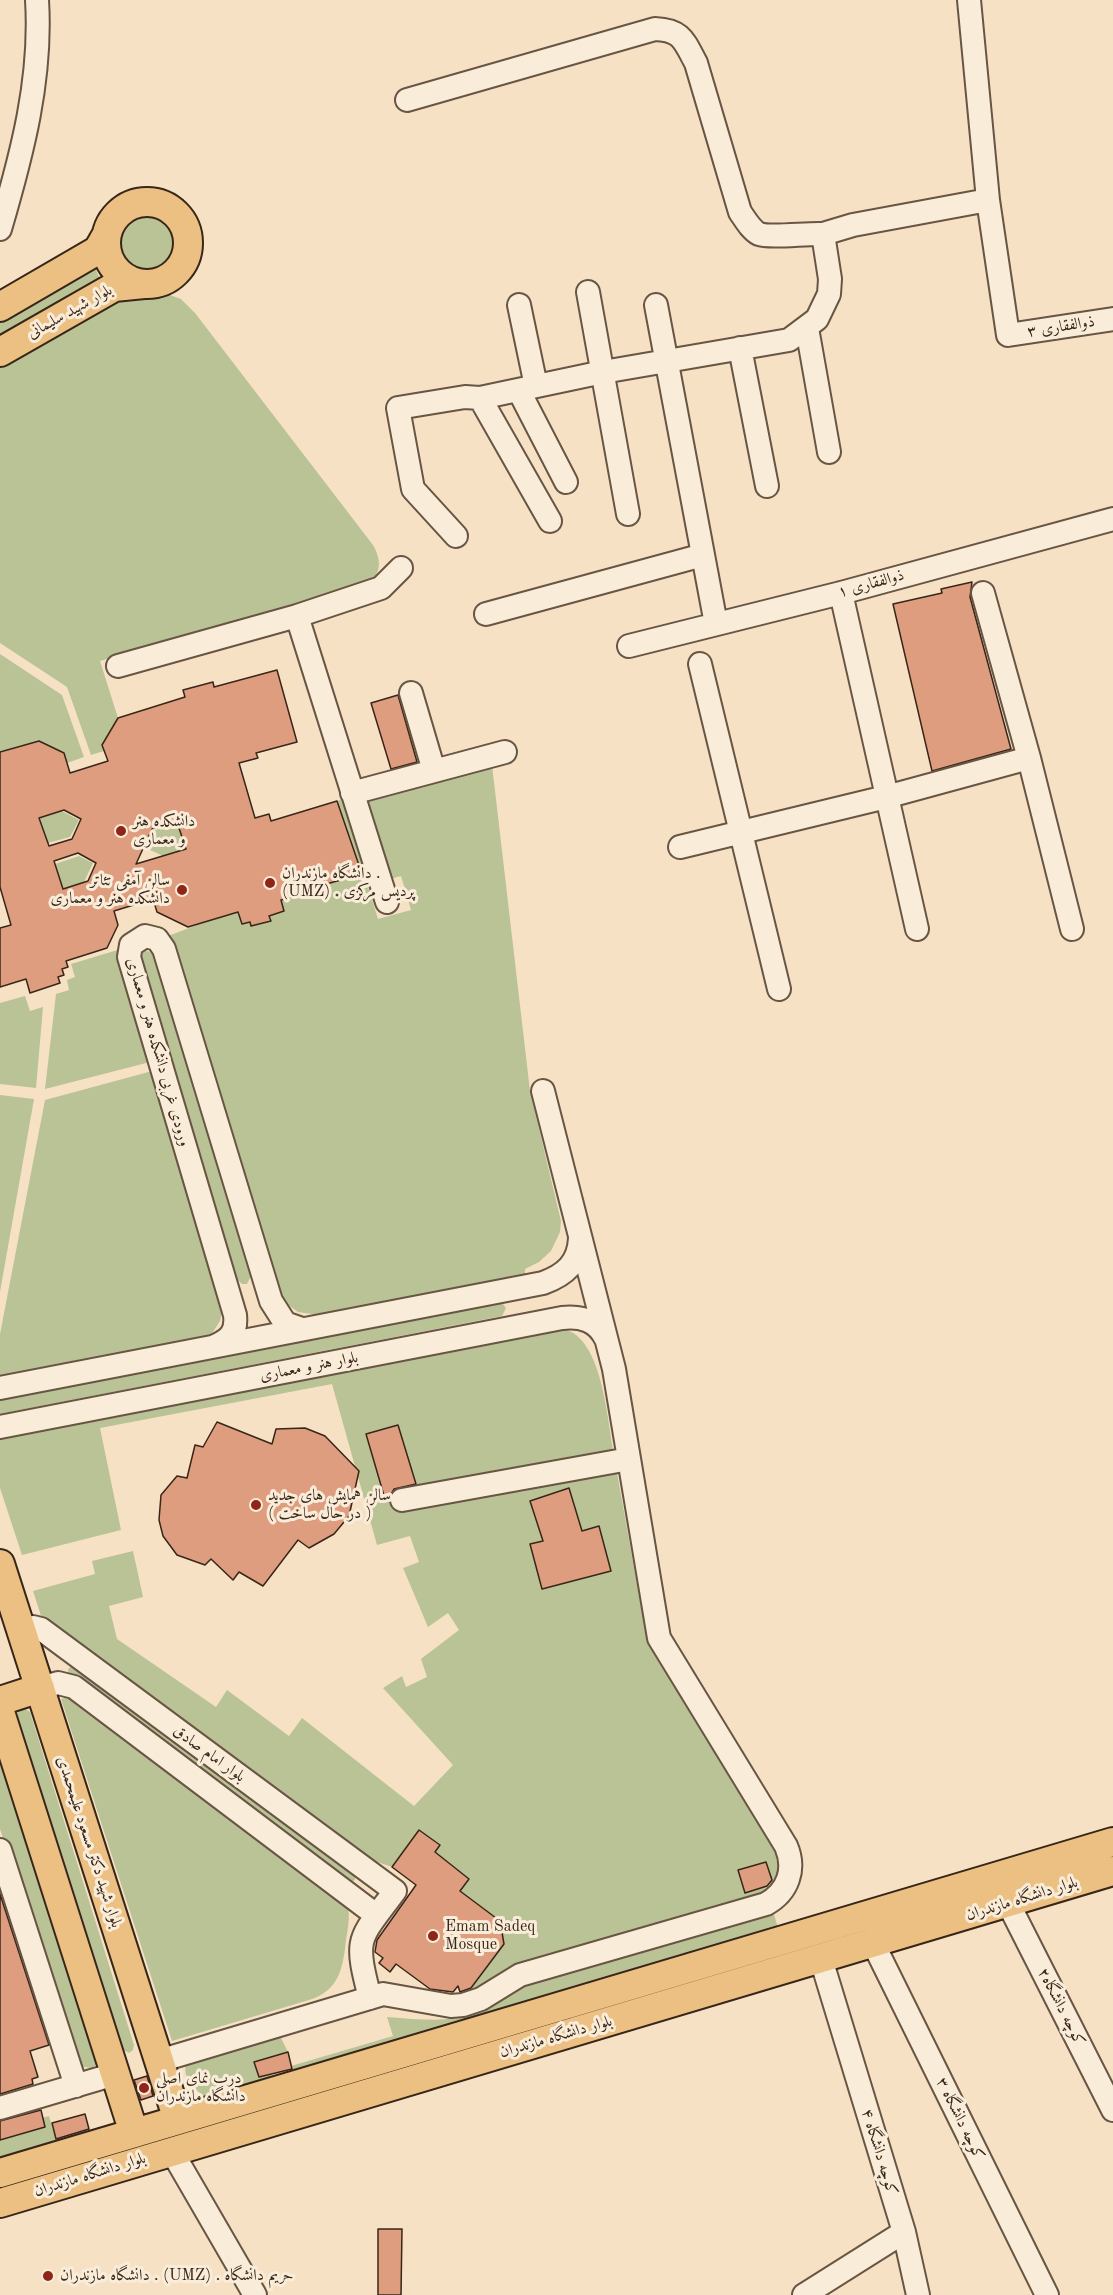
<!DOCTYPE html>
<meta charset="utf-8">
<style>
body{margin:0}
canvas{display:block;background:#f6e1c5}
</style>
<canvas width="1113" height="2295"></canvas>
<script>
const c = document.querySelector('canvas').getContext('2d');
c.lineJoin = 'round';
function fill(path, color) {
  c.fillStyle = color;
  c.fill(path, 'evenodd');
}
function trace(path, color, width, dash) {
  c.strokeStyle = color;
  c.lineWidth = width;
  c.lineCap = dash ? 'butt' : 'round';
  c.setLineDash(dash || []);
  c.stroke(path);
}
function label(font, color, halo, rows, align = 'center') {
  c.font = font + ' "Old Standard TT",Amiri,serif';
  c.lineWidth = 6;
  c.setLineDash([]);
  c.textBaseline = 'middle';
  c.strokeStyle = halo;
  c.fillStyle = color;
  for (const [text, x, y, turn = 0] of rows) {
    c.save();
    c.translate(x, y);
    c.rotate((+turn || 0) * Math.PI / 180);
    c.textAlign = isNaN(turn) ? turn : align;
    if (halo) c.strokeText(text, 0, 0);
    c.fillText(text, 0, 0);
    c.restore();
  }
}
const green = new Path2D(`
 M119 243a28 28 0 1 1 56 0a28 28 0 1 1-56 0Z
 M96 270 100 279 0 338V322L89 271Z
 M156 290 181 299 195 313 373 545C383 562 381 578 362 586L100 661 118 718 104 751 91 755 67 687 0 643V362L110 301Z
 M0 654 62 695 84 757 67 763 63 753 39 741 0 752Z
 M492 765 530 1091 561 1221 560 1232 551 1251 539 1262 525 1269V1275L324 1316 298 1312 281 1300 168 936 221 916 223 889 232 914 238 912 242 923 250 922 251 926 270 921 269 916 281 900 299 895 294 880 325 885 362 874 337 801 346 798 375 884 368 887 378 919 411 910 401 876 390 879 365 801Z
 M62 811 79 820 70 837 48 843 34 820Z
 M178 825 193 847 163 856 146 848 155 830Z
 M79 856 93 863 84 882 59 890 54 878 59 876 55 864Z
 M121 949 154 1061 45 1089 56 994 69 990 67 980 75 977 71 964Z
 M148 951 154 956 251 1276 247 1284H242L237 1279 140 958 144 952Z
 M25 996 30 1011 43 1007 36 1088 0 1084V1003Z
 M156 1070 223 1306 220 1321 209 1338 0 1383V1334L45 1100Z
 M0 1095 34 1099 0 1292Z
 M497 1303H502L506 1308 502 1316 0 1414V1400Z
 M564 1329C603 1339 607 1420 614 1454L519 1484 521 1492 616 1467 647 1640 779 1852 780 1881 763 1893 532 1961 486 1982 463 1999 504 1944 500 1921 460 1891 469 1879 445 1860 426 1865 440 1844 419 1830 392 1867 363 1857 43 1622 33 1591 95 1574 92 1561 133 1551 143 1597 109 1606 117 1639 216 1707 227 1690 289 1736 302 1718 414 1806 453 1765 383 1688 402 1676 406 1687 427 1677 421 1659 459 1630 448 1613 428 1627 403 1568 419 1562 410 1536 377 1545 332 1384 100 1428 121 1530 22 1555 0 1488V1439L19 1428Z
 M73 1665 355 1873V1880L350 1883 69 1676 68 1669Z
 M69 1697 348 1906C350 1917 348 1929 346 1940 343 1968 339 1991 309 2000L172 2041 61 1699Z
 M24 1708 30 1712 134 2045 133 2050 129 2053 120 2048 17 1717 18 1711Z
 M0 1735 99 2063 91 2068 79 2066 74 2059 0 1829Z
 M773 1911 778 1928 293 2074 291 2066 393 2036 387 2017C449 2022 473 2024 524 1985Z
 M280 2036 288 2052 255 2062 259 2077 271 2074 273 2080 208 2099C196 2090 182 2081 186 2063Z
 M49 2116 57 2144 0 2160V2130Z`);
const building = new Path2D(`
 M972 582 970 597 1011 749 932 771 893 604 942 593 941 589Z
 M277 670 297 742 256 753 258 758 239 763 255 818 269 814 271 821 337 801 362 874 298 892 299 895 281 900 284 911 269 916 271 921 251 926 250 922 242 924 238 912 188 927 157 912 153 899 114 911 118 925 107 948 66 961 68 967 62 969 64 975 58 977 60 983 30 993 26 979 0 987V928L11 925 0 887V752L39 741 64 753 70 773 108 761 102 745 118 718 185 697 183 690 213 682 214 687ZM64 810 81 819 72 839 49 846 39 818ZM177 822 186 849 136 864 152 829ZM78 853 96 863 88 881 63 889 54 861Z
 M398 695 417 762 391 769 371 703Z
 M217 1422 272 1444 276 1429 305 1428 325 1436 359 1471 349 1516 334 1534 309 1548 298 1540 263 1586 239 1572 233 1580 211 1559 205 1565 177 1555 163 1536 159 1520 161 1495 177 1476 187 1478 195 1445 203 1447Z
 M398 1425 416 1484 394 1489 389 1498 385 1499 366 1434Z
 M569 1488 582 1531 599 1526 611 1571 542 1589 530 1544 543 1541 530 1501Z
 M419 1830 440 1845 435 1852 469 1879 460 1891 500 1921 504 1944 471 1988 460 1992 458 1986 453 1992 430 1989 396 1964 390 1972 379 1963 383 1958 375 1952 377 1940 416 1885 392 1867Z
 M766 1862 772 1880 767 1886 745 1893 738 1870Z
 M0 1894 49 2045 30 2051 38 2077 32 2079 33 2084 0 2094Z
 M288 2052 292 2069 259 2077 254 2062Z
 M147 2076 153 2096 141 2100 134 2080Z
 M41 2110 45 2127 0 2140V2121Z
 M85 2114 89 2129 56 2139 52 2123Z
 M378 2229H402L401 2295H378Z`);
const minor = new Path2D(`
 M407 100 655 29C682 30 684 41 696 63L740 212C745 219 751 230 759 234 770 238 808 233 823 234
 M988 200 1008 335 1113 319
 M0 229C22 154 42 79 37 0
 M588 292 628 514
 M519 305 536 386
 M656 305 716 624
 M807 328 829 452
 M740 348 767 486
 M519 391 566 482
 M550 521 480 398 603 372 789 340 817 319 829 294 830 279 823 234 853 225 988 200 969 0
 M456 536 413 489 398 408 465 397 480 398
 M841 593 917 929
 M983 593 1029 758 1072 929
 M486 614 703 555
 M297 616 387 902
 M629 646 841 593 1113 519
 M700 664 779 989
 M118 666 297 616 381 588 401 568
 M411 693 434 771
 M352 793 505 752
 M680 847 886 797 1029 758
 M215 1346C230 1339 237 1332 235 1315L129 957 131 945 145 936 157 939 164 949 271 1301 285 1323 302 1329
 M0 1388 543 1283C565 1275 579 1263 580 1238
 M0 1427 562 1318C581 1316 597 1320 606 1339
 M402 1500 629 1459
 M21 1629 33 1627 41 1629 395 1891C358 1941 354 1936 370 1998
 M40 1688 58 1683 74 1687 376 1915
 M0 1850 76 2086
 M1008 1903 1113 2110
 M873 1943 1047 2295
 M821 1959 904 2232 918 2295
 M159 2061 383 1994 451 2006 463 2005 481 1999 520 1975 766 1904C788 1892 796 1869 786 1846L659 1638 614 1369 543 1091
 M0 2108 115 2074
 M171 2150 255 2295
 M804 2295 904 2232`);
const major = new Path2D(`
 M106 243a41 41 0 1 1 82 0a41 41 0 1 1-82 0Z
 M0 307 98 250 106 236
 M0 352 114 287 144 284
 M0 1564 178 2120
 M0 1701 40 1688
 M0 1712 134 2133
 M0 2173 1113 1842
 M0 2203 1113 1871`);
const markers = [
 [121,831,6,"#8f2418"],
 [270,883,6,"#8f2418"],
 [182,890,6,"#8f2418"],
 [256,1505,6,"#8f2418"],
 [433,1936,6,"#8f2418"],
 [144,2088,6,"#8f2418"],
 [48,2276,6,"#8f2418"]
];
const streetNames = [
 ["بلوار شهید سلیمانی",70,312,-29],
 ["ذوالفقاری ۳",1061,327,-9],
 ["ذوالفقاری ۱",871,584,-15],
 ["ورودی غربی دانشکده هنر و معماری",158,1052,74],
 ["بلوار هنر و معماری",309,1367,-11],
 ["بلوار امام صادق",209,1754,36],
 ["بلوار شهید دکتر مسعود علیمحمدی",89,1842,72],
 ["بلوار دانشگاه مازندران",1022,1899,-17],
 ["کوچه دانشگاه۲",1061,2007,63],
 ["بلوار دانشگاه مازندران",556,2037,-16],
 ["کوچه دانشگاه ۳",960,2119,64],
 ["کوچه دانشگاه ۴",879,2152,73],
 ["بلوار دانشگاه مازندران",90,2175,-17]
];
const poiNames = [
 ["دانشکده هنر",133,822],
 ["و معماری",133,840],
 ["دانشگاه مازندران .",282,874],
 ["(UMZ) . پردیس مرکزی",282,892],
 ["سالن آمفی تئاتر",170,881,"right"],
 ["دانشکده هنر و معماری",170,899,"right"],
 ["سالن همایش های جدید",268,1496],
 ["( در حال ساخت )",268,1514],
 ["Emam Sadeq",445,1927],
 ["Mosque",445,1945],
 ["درب نمای اصلی",156,2079],
 ["دانشگاه مازندران",156,2097],
 ["دانشگاه مازندران . (UMZ) . حریم دانشگاه",60,2276]
];
fill(green, '#bac396');
fill(building, '#df9d7f');
trace(building, '#382619', 1.5);
trace(minor, '#685544', 26);
trace(major, '#382619', 32);
trace(minor, '#f9ecd9', 22);
trace(major, '#ebc082', 28);
for (const [x, y, r, color] of markers) {
  const dot = new Path2D();
  dot.arc(x, y, r, 0, 2 * Math.PI);
  c.fillStyle = color;
  c.fill(dot);
  trace(dot, '#f9ecd9', 2);
}
label('16px', '#382619', '#f9ecd9', streetNames);
label('16px', '#382619', '#f9ecd9', poiNames, 'left');
</script>
